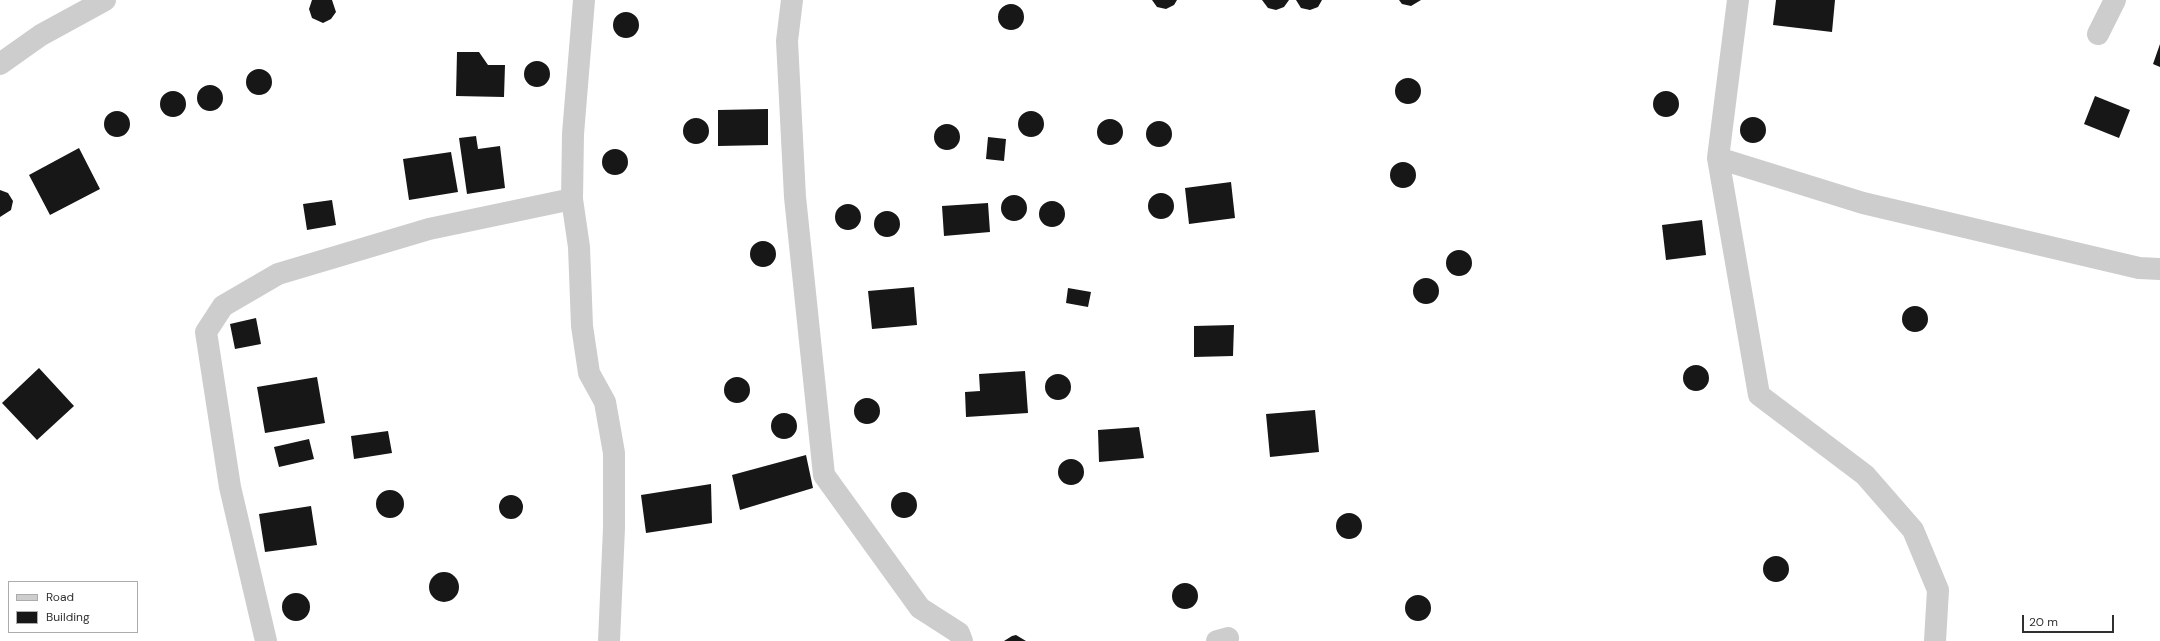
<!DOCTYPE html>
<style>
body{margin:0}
#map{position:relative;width:2160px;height:641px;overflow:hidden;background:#fff;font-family:"DM Sans",sans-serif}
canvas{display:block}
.legend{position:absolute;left:8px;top:581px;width:130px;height:52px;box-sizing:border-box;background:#fff;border:1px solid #acacac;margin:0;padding:5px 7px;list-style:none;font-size:12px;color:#303030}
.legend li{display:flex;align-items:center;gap:8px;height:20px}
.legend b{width:20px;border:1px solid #acacac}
.scale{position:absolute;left:2022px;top:615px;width:92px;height:18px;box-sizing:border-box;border:2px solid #303030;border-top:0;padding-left:5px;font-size:12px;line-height:14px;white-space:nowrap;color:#303030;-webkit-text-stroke:3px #fff;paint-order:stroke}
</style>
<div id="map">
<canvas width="2160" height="641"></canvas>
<ul class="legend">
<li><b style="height:5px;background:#cdcdcd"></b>Road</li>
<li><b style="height:11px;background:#171717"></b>Building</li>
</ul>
<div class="scale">20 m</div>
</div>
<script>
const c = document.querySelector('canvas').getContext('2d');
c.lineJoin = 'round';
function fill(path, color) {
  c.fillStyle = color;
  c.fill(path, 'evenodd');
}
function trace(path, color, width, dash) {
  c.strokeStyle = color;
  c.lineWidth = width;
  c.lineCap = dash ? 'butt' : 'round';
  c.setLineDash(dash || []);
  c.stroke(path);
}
const building = new Path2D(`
 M312 0H332L336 12 331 19 323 23 312 18 309 9Z
 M1152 0H1177L1174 5 1166 9 1157 7Z
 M1262 0H1289L1284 7 1276 10 1268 8Z
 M1296 0H1322L1318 7 1310 10 1301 8Z
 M1399 0H1421L1411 6 1402 4Z
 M1776 0H1835L1832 32 1773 25Z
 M998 17a13 13 0 1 1 26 0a13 13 0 1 1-26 0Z
 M613 25a13 13 0 1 1 26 0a13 13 0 1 1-26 0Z
 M2160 44V67L2153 64Z
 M457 52H479L488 65H505L504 97 456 96Z
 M524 74a13 13 0 1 1 26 0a13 13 0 1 1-26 0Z
 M246 82a13 13 0 1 1 26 0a13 13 0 1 1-26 0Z
 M1395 91a13 13 0 1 1 26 0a13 13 0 1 1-26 0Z
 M197 98a13 13 0 1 1 26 0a13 13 0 1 1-26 0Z
 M1653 104a13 13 0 1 1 26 0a13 13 0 1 1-26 0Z
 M160 104a13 13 0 1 1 26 0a13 13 0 1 1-26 0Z
 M2095 96 2130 110 2119 138 2084 124Z
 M768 109V145L718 146V110Z
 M1018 124a13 13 0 1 1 26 0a13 13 0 1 1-26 0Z
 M104 124a13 13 0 1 1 26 0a13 13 0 1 1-26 0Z
 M1740 130a13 13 0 1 1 26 0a13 13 0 1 1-26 0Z
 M683 131a13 13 0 1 1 26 0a13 13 0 1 1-26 0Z
 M1097 132a13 13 0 1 1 26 0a13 13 0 1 1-26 0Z
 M1146 134a13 13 0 1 1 26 0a13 13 0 1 1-26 0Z
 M934 137a13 13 0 1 1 26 0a13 13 0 1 1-26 0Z
 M476 136 478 149 500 146 505 188 467 194 459 138Z
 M988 137 1006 139 1004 161 986 159Z
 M79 148 100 189 50 215 29 175Z
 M602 162a13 13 0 1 1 26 0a13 13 0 1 1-26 0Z
 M451 152 458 192 409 200 403 159Z
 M1390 175a13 13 0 1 1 26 0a13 13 0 1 1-26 0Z
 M1231 182 1235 218 1189 224 1185 188Z
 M0 190 8 193 13 201 11 210 0 217Z
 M1148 206a13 13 0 1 1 26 0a13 13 0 1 1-26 0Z
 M1001 208a13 13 0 1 1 26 0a13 13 0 1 1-26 0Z
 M332 200 336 225 307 230 303 204Z
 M1039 214a13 13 0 1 1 26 0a13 13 0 1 1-26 0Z
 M988 203 990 232 944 236 942 206Z
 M835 217a13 13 0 1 1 26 0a13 13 0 1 1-26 0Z
 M874 224a13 13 0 1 1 26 0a13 13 0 1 1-26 0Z
 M1702 220 1706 255 1666 260 1662 225Z
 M750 254a13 13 0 1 1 26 0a13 13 0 1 1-26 0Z
 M1446 263a13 13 0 1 1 26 0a13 13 0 1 1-26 0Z
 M1413 291a13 13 0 1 1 26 0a13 13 0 1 1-26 0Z
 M914 287 917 325 872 329 868 291Z
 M1068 288 1091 292 1088 307 1066 303Z
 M1902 319a13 13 0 1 1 26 0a13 13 0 1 1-26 0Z
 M256 318 261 344 235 349 230 324Z
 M1234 325 1233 356 1194 357V326Z
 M1683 378a13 13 0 1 1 26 0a13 13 0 1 1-26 0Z
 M39 368 74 406 37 440 2 403Z
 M1025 371 1028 413 966 417 965 392 980 391 979 374Z
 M1045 387a13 13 0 1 1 26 0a13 13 0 1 1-26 0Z
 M724 390a13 13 0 1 1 26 0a13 13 0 1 1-26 0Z
 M317 377 325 423 265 433 257 387Z
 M854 411a13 13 0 1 1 26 0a13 13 0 1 1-26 0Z
 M1315 410 1319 452 1270 457 1266 414Z
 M771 426a13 13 0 1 1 26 0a13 13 0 1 1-26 0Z
 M1139 427 1144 458 1099 462 1098 430Z
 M388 431 392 453 354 459 351 436Z
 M309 439 314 459 279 467 274 447Z
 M806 455 813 488 740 510 732 475Z
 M1058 472a13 13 0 1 1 26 0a13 13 0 1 1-26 0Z
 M711 484 712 523 646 533 641 495Z
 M376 504a14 14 0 1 1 28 0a14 14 0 1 1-28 0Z
 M891 505a13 13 0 1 1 26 0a13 13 0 1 1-26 0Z
 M499 507a12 12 0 1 1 24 0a12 12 0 1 1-24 0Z
 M311 506 317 545 265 552 259 514Z
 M1336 526a13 13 0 1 1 26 0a13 13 0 1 1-26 0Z
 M1763 569a13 13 0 1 1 26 0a13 13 0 1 1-26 0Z
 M429 587a15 15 0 1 1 30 0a15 15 0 1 1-30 0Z
 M1172 596a13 13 0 1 1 26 0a13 13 0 1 1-26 0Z
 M282 607a14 14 0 1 1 28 0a14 14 0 1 1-28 0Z
 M1405 608a13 13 0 1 1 26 0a13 13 0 1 1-26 0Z
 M1016 635 1026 641H1004L1012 636Z`);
const street = new Path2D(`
 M792 0 787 41 795 197 824 475 920 608 959 633 962 641
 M1738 0 1718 158 1759 395 1865 475 1913 530 1938 590 1935 641
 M2098 34 2115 0
 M0 64 41 35 105 0
 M1718 158 1863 203 2139 268 2160 269
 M572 199 579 247 582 326 589 373 605 402 614 453V528L609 641
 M266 641 230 487 206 332 223 306 278 274 429 229 572 199 573 134 584 0
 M1217 641 1228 638`);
fill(building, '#171717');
trace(street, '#cdcdcd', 22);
</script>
